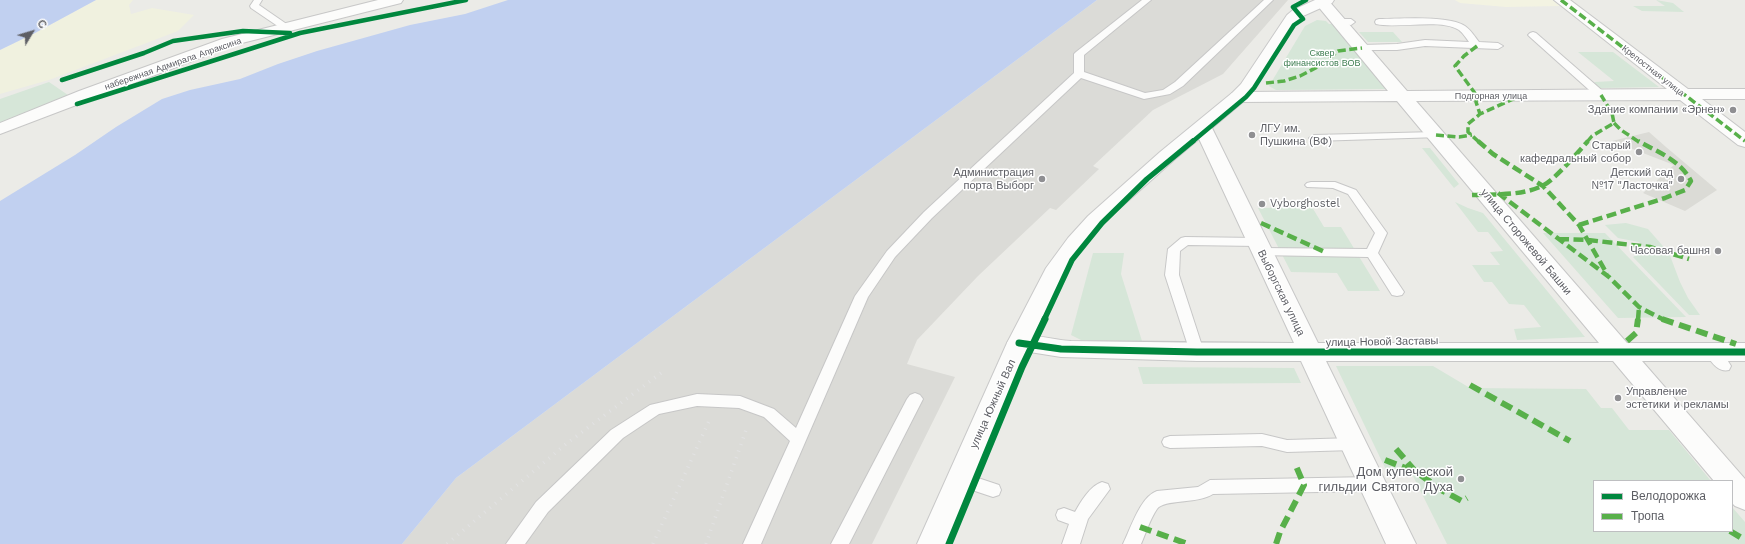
<!DOCTYPE html>
<meta charset="utf-8">
<style>
body{margin:0}
#map{position:relative;width:1745px;height:544px;overflow:hidden;background:#ebebe7;font-family:"Work Sans",sans-serif}
canvas{display:block}
.legend{position:absolute;left:1593px;top:480px;width:140px;height:52px;box-sizing:border-box;background:#fff;border:1px solid #bebfc1;margin:0;padding:5px 7px;list-style:none;font-size:12px;color:#5d5e64}
.legend li{display:flex;align-items:center;gap:8px;height:20px}
.legend b{width:20px;border:1px solid #bebfc1}
.north{position:absolute;left:12px;top:12px;width:40px;height:40px;-webkit-text-stroke:3px #fff;paint-order:stroke;rotate:52deg;font-size:11px;font-weight:700;line-height:16px;text-align:center;color:#5d5e64}
.north::after{content:'';display:block;margin:auto;width:14px;height:18px;background:#5d5e64;clip-path:polygon(50% 0,100% 100%,50% 72%,0 100%)}
</style>
<div id="map">
<canvas width="1745" height="544"></canvas>
<ul class="legend">
<li><b style="height:5px;background:#00873e"></b>Велодорожка</li>
<li><b style="height:5px;background:#58b04a"></b>Тропа</li>
</ul>
<div class="north">С</div>
</div>
<script>
const c = document.querySelector('canvas').getContext('2d');
c.lineJoin = 'round';
function fill(path, color) {
  c.fillStyle = color;
  c.fill(path, 'evenodd');
}
function trace(path, color, width, dash) {
  c.strokeStyle = color;
  c.lineWidth = width;
  c.lineCap = dash ? 'butt' : 'round';
  c.setLineDash(dash || []);
  c.stroke(path);
}
function label(font, color, halo, rows, align = 'center') {
  c.font = font + ' "Work Sans",sans-serif';
  c.lineWidth = 3;
  c.setLineDash([]);
  c.textBaseline = 'middle';
  c.strokeStyle = halo;
  c.fillStyle = color;
  for (const [text, x, y, turn = 0] of rows) {
    c.save();
    c.translate(x, y);
    c.rotate((+turn || 0) * Math.PI / 180);
    c.textAlign = isNaN(turn) ? turn : align;
    if (halo) c.strokeText(text, 0, 0);
    c.fillText(text, 0, 0);
    c.restore();
  }
}
const commercial = new Path2D(`
 M1455 0H1552L1560 6 1506 7 1460 3Z`);
const industrial = new Path2D(`
 M1097 0H1288L1223 74 1153 110 1093 166 1099 169 1056 210 1050 208 978 276 917 340 907 364 955 377 872 544H402L456 478Z`);
const education = new Path2D(`
 M1649 132 1666 147 1717 190 1685 211 1643 193 1674 165 1612 141Z`);
const green = new Path2D(`
 M1656 0 1673 3 1684 12 1642 11 1633 6H1665Z
 M1317 20 1326 21 1329 24H1335L1389 89 1276 90 1269 86 1305 26Z
 M1359 32H1393L1402 42H1368Z
 M1578 52H1613L1659 87 1599 88 1594 83 1595 82 1614 81Z
 M49 82 68 95 0 123V99Z
 M1422 148H1430L1459 184 1454 188Z
 M1455 202 1468 208 1483 213 1585 337 1517 340 1514 329 1541 327 1524 305 1509 304 1492 282H1484L1472 265H1500L1490 252 1503 251 1488 232H1478Z
 M1312 207 1324 227H1341L1380 291H1348L1337 273 1291 272 1258 208Z
 M1626 223 1648 229 1669 253 1680 282 1688 298 1700 315H1689L1633 257 1646 249 1639 242 1618 238 1605 225Z
 M1543 233H1605L1686 317 1618 318Z
 M1093 253H1124L1121 274 1142 341 1081 340 1071 335Z
 M1336 366H1433L1470 388 1586 389 1601 408H1612L1629 430H1669L1711 481H1594V531H1732V507L1745 522V544H1447L1412 474H1388Z
 M1138 367 1294 368 1301 383 1143 384Z`);
const sand = new Path2D(`
 M96 0H133L129 5 131 14 152 8 194 15 178 31 49 80 0 94V50L35 33Z`);
const water = new Path2D(`
 M0 0H96L35 33 0 50Z
 M508 0H1097L456 478 402 544H0V201L75 155 116 127 162 99 190 90 240 79 278 64 317 51 410 25 465 14Z`);
const lane = new Path2D(`
 M254 0H262L259 5 288 25 290 27 288 29H282L251 8 250 6Z
 M1142 0H1151L1084 55V72L1145 93 1163 90 1175 82 1264 0H1273L1183 86 1170 94 1144 99 1081 78 932 218 895 257 868 297 761 544H743L790 441 764 417 739 408 697 406 659 414 623 438 548 512 525 544H506L536 502 611 430 650 405 697 394 740 396 774 409 796 428 855 296 887 251 924 212 1074 73V54L1076 52Z
 M1340 19H1351L1355 22 1351 25 1337 24 1336 22 1337 20Z
 M1379 19C1399 19 1448 15 1465 26 1471 30 1475 37 1479 42L1498 43 1503 46 1498 49 1425 46 1397 50H1359L1357 48 1362 45 1397 44 1425 40 1469 42C1466 38 1463 33 1459 30 1441 18 1397 29 1376 24L1375 22 1376 20Z
 M1533 32 1536 33 1605 93 1606 95 1605 97H1597L1530 37 1528 35 1530 33Z
 M1436 132 1440 133 1441 135 1440 137 1314 141 1309 138 1314 135Z
 M1311 182H1335L1356 190 1387 233 1378 253 1404 292 1402 295 1397 296 1392 295 1368 257 1258 255 1256 252 1258 249 1262 248 1367 249 1375 233 1348 194 1333 188 1307 187 1305 185 1307 183Z
 M1185 237 1257 238 1261 239 1263 242 1261 245 1257 246 1188 245 1180 251 1179 275 1204 352 1202 356 1197 357 1192 356 1190 352 1165 275 1168 249 1181 238Z
 M1712 347C1720 349 1727 359 1731 366L1729 370C1718 373 1710 361 1705 352L1707 348Z
 M915 393 920 395 923 399 849 544H831L907 399 910 395Z
 M1262 434 1287 440 1353 438 1359 440 1361 444 1359 448 1353 450 1287 452 1262 446 1170 448 1164 446 1162 442 1164 438 1170 436Z
 M960 472 999 485 1001 490 999 495 993 497 954 484 952 479 954 474Z
 M1372 477 1378 479 1380 484 1378 489 1372 491 1213 494C1198 504 1164 499 1157 509 1150 519 1146 533 1141 544H1123C1131 528 1140 497 1157 491L1198 487 1210 480Z
 M1102 482 1108 484 1110 489 1088 519 1080 544H1062L1069 524 1058 520 1056 515 1058 510 1064 508 1075 512C1081 501 1090 486 1102 482Z`);
const street = new Path2D(`
 M378 0H403L401 3 234 45 0 134V123L79 91 222 39Z
 M1316 0H1328L1407 91 1667 89 1554 0H1570L1688 89H1745V99H1702L1745 132V147L1738 145 1680 100 1416 101 1627 343H1745V361H1642L1745 479V510L1735 506 1732 503V481H1714L1613 361H1326L1416 544H1386L1301 361H1197L1061 357 1011 349 1007 343 1011 337C1029 332 1051 340 1071 341 1145 342 1219 343 1294 343L1194 128 1197 124 1203 123 1209 124 1212 128 1318 343H1599L1397 101 1238 102 1232 101 1229 97 1232 93 1238 92 1388 91 1317 5 1315 2Z`);
const secondary = new Path2D(`
 M1315 0H1334L1332 3 1303 16 1298 21 1255 87 1244 101 1174 160 1102 224 1082 248 1065 274 1031 343 947 544H917L1007 343 1046 268 1068 238 1088 216 1160 152 1232 93 1241 84 1287 15 1293 10Z`);
const rail = new Path2D(`
 M447 544 566 444 661 373
 M653 544 709 421
 M706 544 746 430`);
const quietFar2 = new Path2D(`
 M1561 0 1745 141
 M1477 46 1464 56 1455 66 1477 96 1476 102 1480 114
 M1266 83 1284 81 1300 76 1323 64 1338 51 1362 48
 M1614 123 1621 130 1639 142
 M1436 135 1459 137 1472 135
 M1479 142 1468 132V124L1480 114 1522 95
 M1587 142 1592 136 1614 123 1612 113 1601 95`);
const quietFar1 = new Path2D(`
 M1478 141 1493 154 1543 186 1579 225 1607 274
 M1498 193 1609 277 1639 307 1664 320
 M1472 195C1495 194 1521 196 1542 186 1555 180 1578 152 1588 141
 M1261 223 1327 253
 M1579 225 1665 198 1685 190 1691 181C1680 160 1658 152 1638 141
 M1559 239 1588 240 1650 247 1689 259
 M1638 320 1639 307`);
const quiet = new Path2D(`
 M1662 319 1736 344
 M1627 341 1636 333 1638 319
 M1470 385 1570 441
 M1396 449 1415 471 1443 491 1462 501 1467 498
 M1385 460 1413 471
 M1140 527 1188 544
 M1730 531 1745 540
 M1276 544 1280 532 1304 485 1296 466`);
const cyclewayFar2 = new Path2D(`
 M62 80 144 53 173 41 243 31 290 33
 M77 104 300 33 466 0
 M1192 142 1246 97 1254 88 1294 25 1303 19 1293 7 1306 0`);
const cyclewayFar1 = new Path2D(`
 M1044 320 1072 260 1102 223 1147 179 1193 141`);
const cycleway = new Path2D(`
 M1019 343 1061 349 1197 352H1745
 M949 544 1022 367 1045 319`);
const markers = [
 [1733,110,4,"#8f8f92"],
 [1252,135,4,"#8f8f92"],
 [1639,152,4,"#8f8f92"],
 [1042,179,4,"#8f8f92"],
 [1681,179,4,"#8f8f92"],
 [1262,204,4,"#8f8f92"],
 [1718,251,4,"#8f8f92"],
 [1618,398,4,"#8f8f92"],
 [1461,479,4,"#8f8f92"]
];
const farParknames = [
 ["Сквер",1322,53],
 ["финансистов ВОВ",1322,63]
];
const farStreetnames = [
 ["набережная Адмирала Апраксина",173,64,-19],
 ["Крепостная улица",1653,71,38],
 ["Подгорная улица",1491,96]
];
const poiNames = [
 ["Здание компании «Эрнен»",1725,110],
 ["ЛГУ им.",1260,129,"left"],
 ["Пушкина (ВФ)",1260,142,"left"],
 ["Старый",1631,146],
 ["кафедральный собор",1631,159],
 ["Администрация",1034,173],
 ["порта Выборг",1034,186],
 ["Детский сад",1673,173],
 ["№17 \"Ласточка\"",1673,186],
 ["Vyborghostel",1270,204,"left"],
 ["Часовая башня",1710,251],
 ["Управление",1626,392,"left"],
 ["эстетики и рекламы",1626,405,"left"]
];
const streetNames = [
 ["улица Сторожевой Башни",1526,242,50],
 ["Выборгская улица",1281,293,64],
 ["улица Новой Заставы",1382,342,-1],
 ["улица Южный Вал",993,404,-66]
];
const nearPoinames = [
 ["Дом купеческой",1453,472],
 ["гильдии Святого Духа",1453,487]
];
fill(commercial, '#f3f3e2');
fill(industrial, '#dbdbd7');
fill(education, '#dbdbd6');
fill(green, '#d6e6d8');
fill(sand, '#f0f1df');
fill(water, '#c1d0f0');
trace(lane, '#c7c7c7', 2);
trace(street, '#c7c7c7', 2);
trace(secondary, '#c9c9c9', 2);
fill(lane, '#fcfcfb');
fill(street, '#fcfcfb');
fill(secondary, '#fcfcfb');
trace(rail, '#e2e2e3', 3.5, [1, 6]);
trace(quietFar2, '#58b04a', 3.5, [8, 3.5]);
trace(quietFar1, '#58b04a', 4.5, [10, 4.5]);
trace(quiet, '#58b04a', 6, [12, 6]);
trace(cyclewayFar2, '#00873e', 4.5);
trace(cyclewayFar1, '#00873e', 5.5);
trace(cycleway, '#00873e', 7);
for (const [x, y, r, color] of markers) {
  const dot = new Path2D();
  dot.arc(x, y, r, 0, 2 * Math.PI);
  c.fillStyle = color;
  c.fill(dot);
  trace(dot, '#fff', 1.5);
}
label('9px', '#407f53', '#fff', farParknames);
label('9px', '#5d5e64', '#fff', farStreetnames);
label('11px', '#5d5e64', '#fff', poiNames, 'right');
label('11px', '#5d5e64', '#fff', streetNames);
label('13px', '#5d5e64', '#fff', nearPoinames, 'right');
</script>
